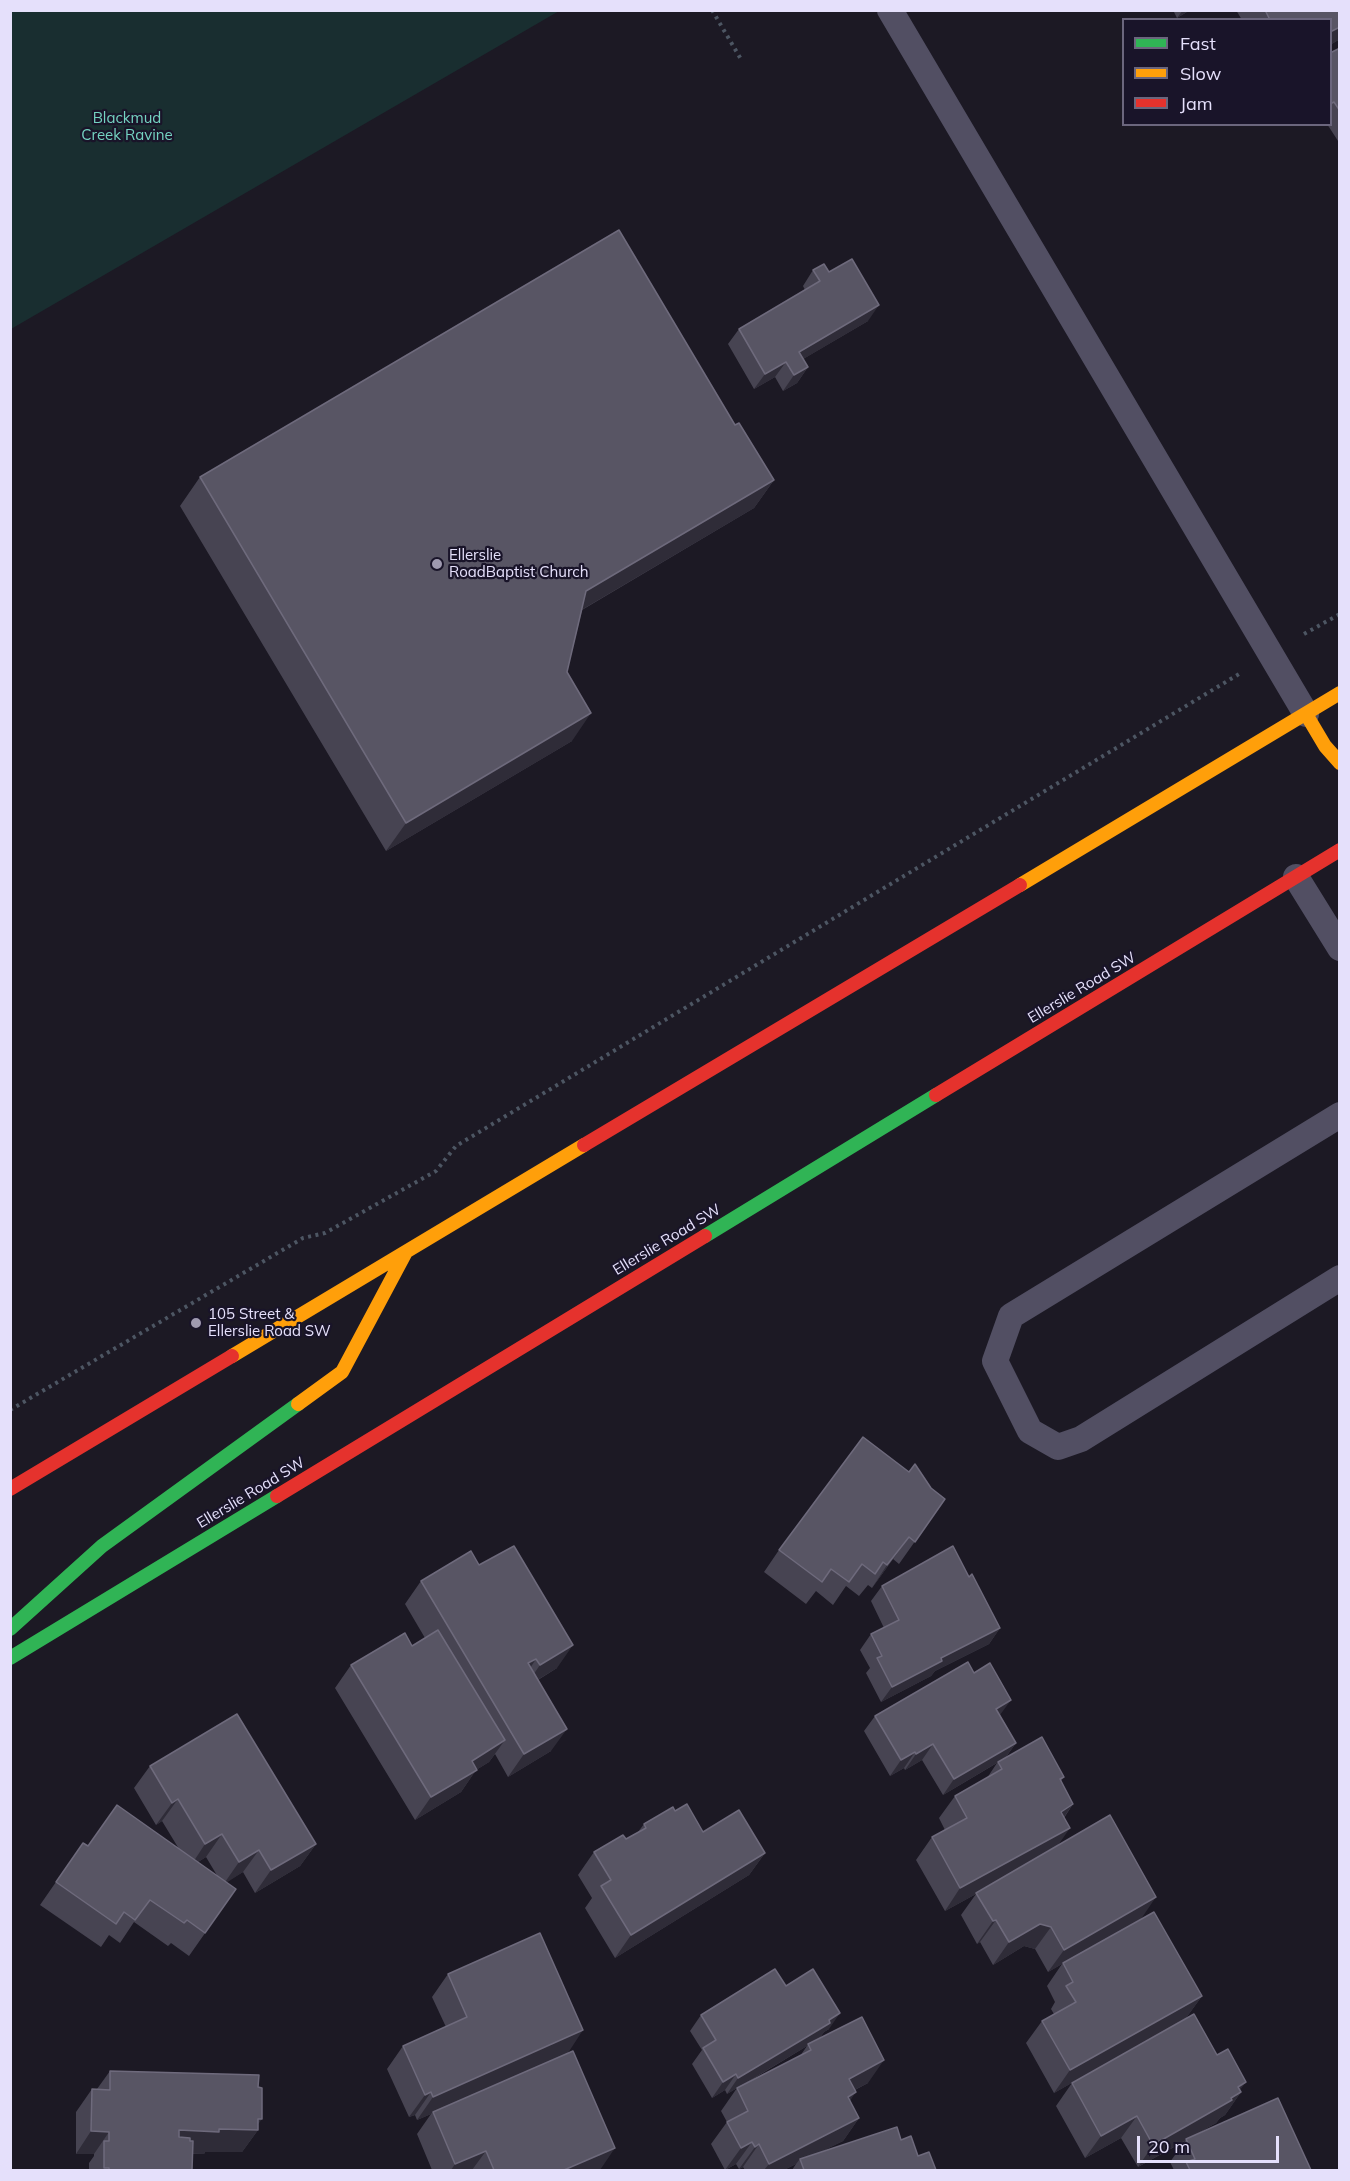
<!DOCTYPE html>
<style>
body{margin:0}
#map{position:relative;width:1350px;height:2181px;overflow:hidden;background:#1c1924;font-family:Mulish,sans-serif}
canvas{display:block}
.frame{position:absolute;inset:0;border:12px solid #e5e0fb;pointer-events:none}
.legend{position:absolute;left:1122px;top:18px;width:210px;height:108px;box-sizing:border-box;background:#191429;border:2px solid #6b667d;margin:0;padding:8px 10px;list-style:none;font-size:18px;color:#e5e0fb}
.legend li{display:flex;align-items:center;gap:12px;height:30px}
.legend b{width:30px;border:2px solid #6b667d}
.scale{position:absolute;left:1137px;top:2136px;width:142px;height:27px;box-sizing:border-box;border:3px solid #e5e0fb;border-top:0;padding-left:8px;font-size:18px;line-height:21px;white-space:nowrap;color:#e5e0fb;-webkit-text-stroke:4px #191429;paint-order:stroke}
</style>
<div id="map">
<canvas width="1350" height="2181"></canvas>
<div class="frame"></div>
<ul class="legend">
<li><b style="height:8px;background:#30b455"></b>Fast</li>
<li><b style="height:8px;background:#ff9f0a"></b>Slow</li>
<li><b style="height:8px;background:#e5322d"></b>Jam</li>
</ul>
<div class="scale">20 m</div>
</div>
<script>
const c = document.querySelector('canvas').getContext('2d');
c.lineJoin = 'round';
function fill(path, color) {
  c.fillStyle = color;
  c.fill(path, 'evenodd');
}
function trace(path, color, width, dash) {
  c.strokeStyle = color;
  c.lineWidth = width;
  c.lineCap = dash ? 'butt' : 'round';
  c.setLineDash(dash || []);
  c.stroke(path);
}
function label(font, color, halo, rows, align = 'center') {
  c.font = font + ' Mulish,sans-serif';
  c.lineWidth = 4.5;
  c.setLineDash([]);
  c.textBaseline = 'middle';
  c.strokeStyle = halo;
  c.fillStyle = color;
  for (const [text, x, y, turn = 0] of rows) {
    c.save();
    c.translate(x, y);
    c.rotate((+turn || 0) * Math.PI / 180);
    c.textAlign = isNaN(turn) ? turn : align;
    if (halo) c.strokeText(text, 0, 0);
    c.fillText(text, 0, 0);
    c.restore();
  }
}
const green = new Path2D(`
 M11 10H559V11L11 329Z`);
const path = new Path2D(`
 M712 10 742 61
 M1304 634 1340 614
 M10 1410 303 1238 325 1233 436 1171 456 1146 1239 674`);
const lane = new Path2D(`
 M890 10 1306 714
 M1296 877 1340 948
 M1340 1115 1011 1316 995 1361 1030 1431 1058 1447 1081 1439 1340 1278`);
const fast = new Path2D(`
 M705 1236 936 1095
 M10 1629 102 1546 298 1404
 M10 1658 277 1496`);
const slow = new Path2D(`
 M1306 714 1325 746 1340 763
 M1020 885 1340 693
 M232 1356 584 1145
 M298 1404 342 1372 406 1252`);
const jam = new Path2D(`
 M936 1095 1340 850
 M584 1145 1020 885
 M10 1489 232 1356
 M277 1496 705 1236`);
const wall = new Path2D(`
 M1173 10H1190L1177 18Z
 M1236 10H1340V39L1330 45V20H1242Z
 M1340 48V144L1327 124H1330V53Z
 M813 270 829 272 868 321 803 359 808 367 797 383 783 391 775 377 754 389 728 344 739 329 805 290 803 286Z
 M735 425 774 480 754 508 582 610 567 672 572 741 386 851 180 506 200 477Z
 M931 1488 945 1499 899 1564 893 1559 872 1588 868 1585 859 1596 846 1586 833 1605 816 1591 806 1604 764 1572 779 1550Z
 M479 1565 557 1668 538 1680 551 1751 508 1777 495 1754 489 1762 476 1770 461 1792 415 1820 335 1688 351 1665 412 1646 425 1638 405 1604 421 1581Z
 M969 1577 1000 1628 989 1644 935 1671 931 1676 881 1702 866 1673 870 1668 860 1650 871 1634 884 1628 871 1601 882 1586Z
 M1000 1715 1016 1743 1006 1757 1064 1777 1061 1781 1073 1804 1064 1818 1057 1846 1141 1919 1202 1996 1186 2018 1054 2093 1026 2043 1042 2021 1054 2014 1051 2009 1055 2002 1047 1986 1062 1964 1048 1972 1035 1949 1024 1946 993 1965 980 1942 977 1944 961 1915 976 1894 945 1911 916 1860 932 1837 945 1830 939 1818 955 1796 987 1778 997 1763 943 1795 922 1760 905 1770 904 1768 890 1776 864 1731 875 1716Z
 M150 1766 316 1844 300 1866 255 1893 243 1872 226 1882 236 1889 189 1956 171 1943 168 1946 134 1922 120 1943 109 1935 101 1947 40 1905 83 1843 88 1846 179 1849 162 1821 156 1825 134 1788ZM206 1857 218 1877 198 1862Z
 M675 1811 703 1832 765 1853 749 1875 615 1958 585 1908 592 1898 578 1875 594 1852 626 1839 638 1832 644 1824Z
 M448 1974 568 2053 522 2073 600 2170H432L417 2134 431 2114 417 2120 415 2115 409 2117 387 2069 403 2046 446 2027 432 1997Z
 M786 1986 829 2029 824 2032 819 2039 868 2083 855 2090 850 2101 859 2118 843 2141 820 2152 901 2140 918 2156 936 2170H792L796 2164 784 2170H745L743 2167 739 2169 736 2164 725 2170 711 2144 727 2122 721 2111 737 2088 727 2094 725 2090 712 2098 692 2064 702 2050 690 2031 701 2015ZM807 2046 800 2056 738 2088Z
 M1217 2055 1241 2092 1225 2115 1220 2118 1216 2123 1193 2136 1311 2170H1174L1170 2162 1185 2141 1138 2167 1121 2138 1085 2158 1056 2106 1072 2083Z
 M110 2071 258 2125V2130L242 2152H205L204 2154H192V2170H89V2163L94 2156V2154H76V2112L92 2089H97Z`);
const shadedWall = new Path2D(`
 M1183 10H1190L1177 18Z
 M1340 27V39L1330 45V32Z
 M879 305 868 321 788 368 799 352Z
 M786 362 775 377 754 389 765 374Z
 M808 367 797 383 783 391 794 375Z
 M774 480 754 508 566 619 586 591Z
 M591 713 572 741 386 851 406 823Z
 M909 1537 893 1559 872 1588 887 1565Z
 M1000 1628 989 1644 935 1671 931 1676 881 1702 892 1687 941 1658Z
 M573 1645 557 1668 524 1688 540 1665Z
 M536 1659 521 1682 528 1663Z
 M1011 1700 1000 1715 996 1709Z
 M567 1729 551 1751 508 1777 524 1754Z
 M505 1740 489 1762 476 1770 461 1792 415 1820 431 1797 472 1761Z
 M1016 1743 1005 1758 943 1795 954 1779Z
 M933 1744 922 1760 905 1770 916 1754Z
 M915 1752 904 1768 890 1776 901 1760Z
 M178 1799 162 1821 156 1825 172 1803Z
 M1073 1804 1057 1827 1061 1812Z
 M1070 1828 1054 1851 945 1911 960 1888Z
 M222 1834 206 1857 190 1867 205 1844Z
 M316 1844 300 1866 255 1893 271 1870Z
 M259 1850 243 1872 223 1885 239 1862Z
 M765 1853 749 1875 615 1958 631 1935Z
 M1156 1897 1141 1919 1048 1972 1064 1950Z
 M996 1920 980 1942 977 1944 993 1921Z
 M1040 1924 1051 1927 1035 1949 1024 1946 993 1965 1009 1942Z
 M1202 1996 1186 2018 1054 2093 1070 2070Z
 M840 2013 829 2029 824 2032 819 2039 808 2044 807 2046 727 2094 738 2078Z
 M583 2030 568 2053 433 2113V2112L431 2114 417 2120 433 2097Z
 M884 2060 868 2083 833 2101 849 2079Z
 M736 2074 725 2090 712 2098 723 2082Z
 M1246 2082 1237 2094 1241 2092 1225 2115 1220 2118 1216 2123 1138 2167 1153 2145Z
 M431 2092 415 2115 409 2117 425 2095Z
 M856 2092 840 2115 848 2097Z
 M1137 2116 1121 2138 1085 2158 1101 2136Z
 M859 2118 843 2141 801 2162 800 2159 796 2164 784 2170H764L769 2164Z
 M258 2119H262L254 2130H258L242 2152H205L204 2154 163 2153 179 2130 219 2129Z
 M91 2131 109 2132 94 2154H76Z
 M752 2142 736 2164 725 2170 741 2148Z
 M759 2144 743 2167 739 2169 755 2147Z
 M615 2148 600 2170H564Z
 M486 2151 472 2170H451L455 2164Z`);
const building = new Path2D(`
 M1265 10H1340V27L1330 32V20H1270Z
 M1340 48V111L1334 102 1330 104V53Z
 M619 230 735 425 739 423 774 480 586 591 567 672 591 713 406 823 200 477Z
 M852 259 879 305 799 352 808 367 794 375 786 362 765 374 739 329 820 281 813 270 824 264 829 272Z
 M863 1437 909 1472 915 1464 931 1488 945 1499 915 1542 909 1537 887 1565 883 1562 875 1574 862 1564 849 1582 831 1569 822 1582 779 1550Z
 M514 1546 573 1645 540 1665 536 1659 528 1663 567 1729 524 1754 421 1581 471 1551 479 1565Z
 M953 1546 969 1577 972 1574 1000 1628 941 1658 942 1661 892 1687 877 1658 882 1656 871 1634 899 1620 882 1586Z
 M438 1630 505 1740 472 1761 477 1770 431 1797 351 1665 405 1633 412 1646Z
 M968 1662 974 1673 990 1663 1011 1700 996 1709 1016 1743 954 1779 933 1744 916 1754 915 1752 901 1760 875 1716Z
 M237 1714 316 1844 271 1870 259 1850 239 1862 222 1834 205 1844 178 1799 172 1803 150 1766Z
 M1042 1737 1064 1777 1060 1779 1073 1804 1061 1812 1070 1828 960 1888 932 1837 967 1818 955 1796 1002 1769 998 1762Z
 M687 1804 703 1832 739 1810 765 1853 631 1935 601 1886 611 1880 594 1852 623 1835 626 1839 646 1828 644 1824 673 1807 675 1811Z
 M117 1805 236 1889 205 1933 187 1920 184 1923 150 1900 135 1920 124 1912 116 1924 56 1882 83 1843 88 1846Z
 M1110 1815 1156 1897 1064 1950 1051 1927 1040 1924 1009 1942 996 1920 993 1921 976 1893Z
 M1154 1912 1202 1996 1070 2070 1042 2021 1076 2002 1066 1986 1073 1982 1063 1963Z
 M540 1933 583 2030 433 2097 431 2092 425 2095 403 2046 467 2017 448 1974Z
 M775 1969 786 1986 813 1969 840 2013 829 2020 830 2023 738 2078 736 2074 723 2082 703 2048 716 2040 701 2015Z
 M1194 2014 1217 2055 1228 2049 1246 2082 1238 2087 1241 2092 1231 2098 1232 2100 1153 2145 1137 2116 1101 2136 1072 2083Z
 M862 2017 884 2060 849 2079 856 2092 848 2097 859 2118 769 2164 759 2144 755 2147 752 2142 741 2148 727 2122 748 2111 737 2088 811 2050 808 2044Z
 M573 2051 615 2148 564 2170H494L486 2151 455 2164 433 2112Z
 M110 2071 259 2075 258 2087 262 2088V2119H258V2130L219 2129V2132L179 2130V2137L190 2138V2141H193L192 2170H109V2168H104V2141H109V2132L91 2131 92 2089 110 2090Z
 M1278 2098 1311 2170H1190L1186 2162 1195 2159 1186 2139Z
 M897 2127 901 2140 911 2136 918 2156 929 2152 936 2170H804L800 2159Z`);
const markers = [
 [437,564,6,"#9f9ab0"],
 [196,1323,6,"#9f9ab0"]
];
const parkNames = [
 ["Blackmud",127,118],
 ["Creek Ravine",127,135]
];
const poiNames = [
 ["Ellerslie",449,555],
 ["RoadBaptist Church",449,572],
 ["105 Street &",208,1314],
 ["Ellerslie Road SW",208,1331]
];
const streetNames = [
 ["Ellerslie Road SW",1082,988,-31],
 ["Ellerslie Road SW",667,1240,-31],
 ["Ellerslie Road SW",251,1493,-31]
];
fill(green, '#192e30');
trace(path, '#4d5663', 4, [3, 4.5]);
trace(lane, '#524f63', 26);
trace(fast, '#30b455', 14);
trace(slow, '#ff9f0a', 14);
trace(jam, '#e5322d', 14);
fill(wall, '#474452');
fill(shadedWall, '#2f2c38');
fill(building, '#585564');
trace(building, '#6e6a7c', 1.5);
for (const [x, y, r, color] of markers) {
  const dot = new Path2D();
  dot.arc(x, y, r, 0, 2 * Math.PI);
  c.fillStyle = color;
  c.fill(dot);
  trace(dot, '#191429', 2);
}
label('15px', '#74d3c1', '#191429', parkNames);
label('15px', '#e5e0fb', '#191429', poiNames, 'left');
label('15px', '#e5e0fb', '#191429', streetNames);
</script>
